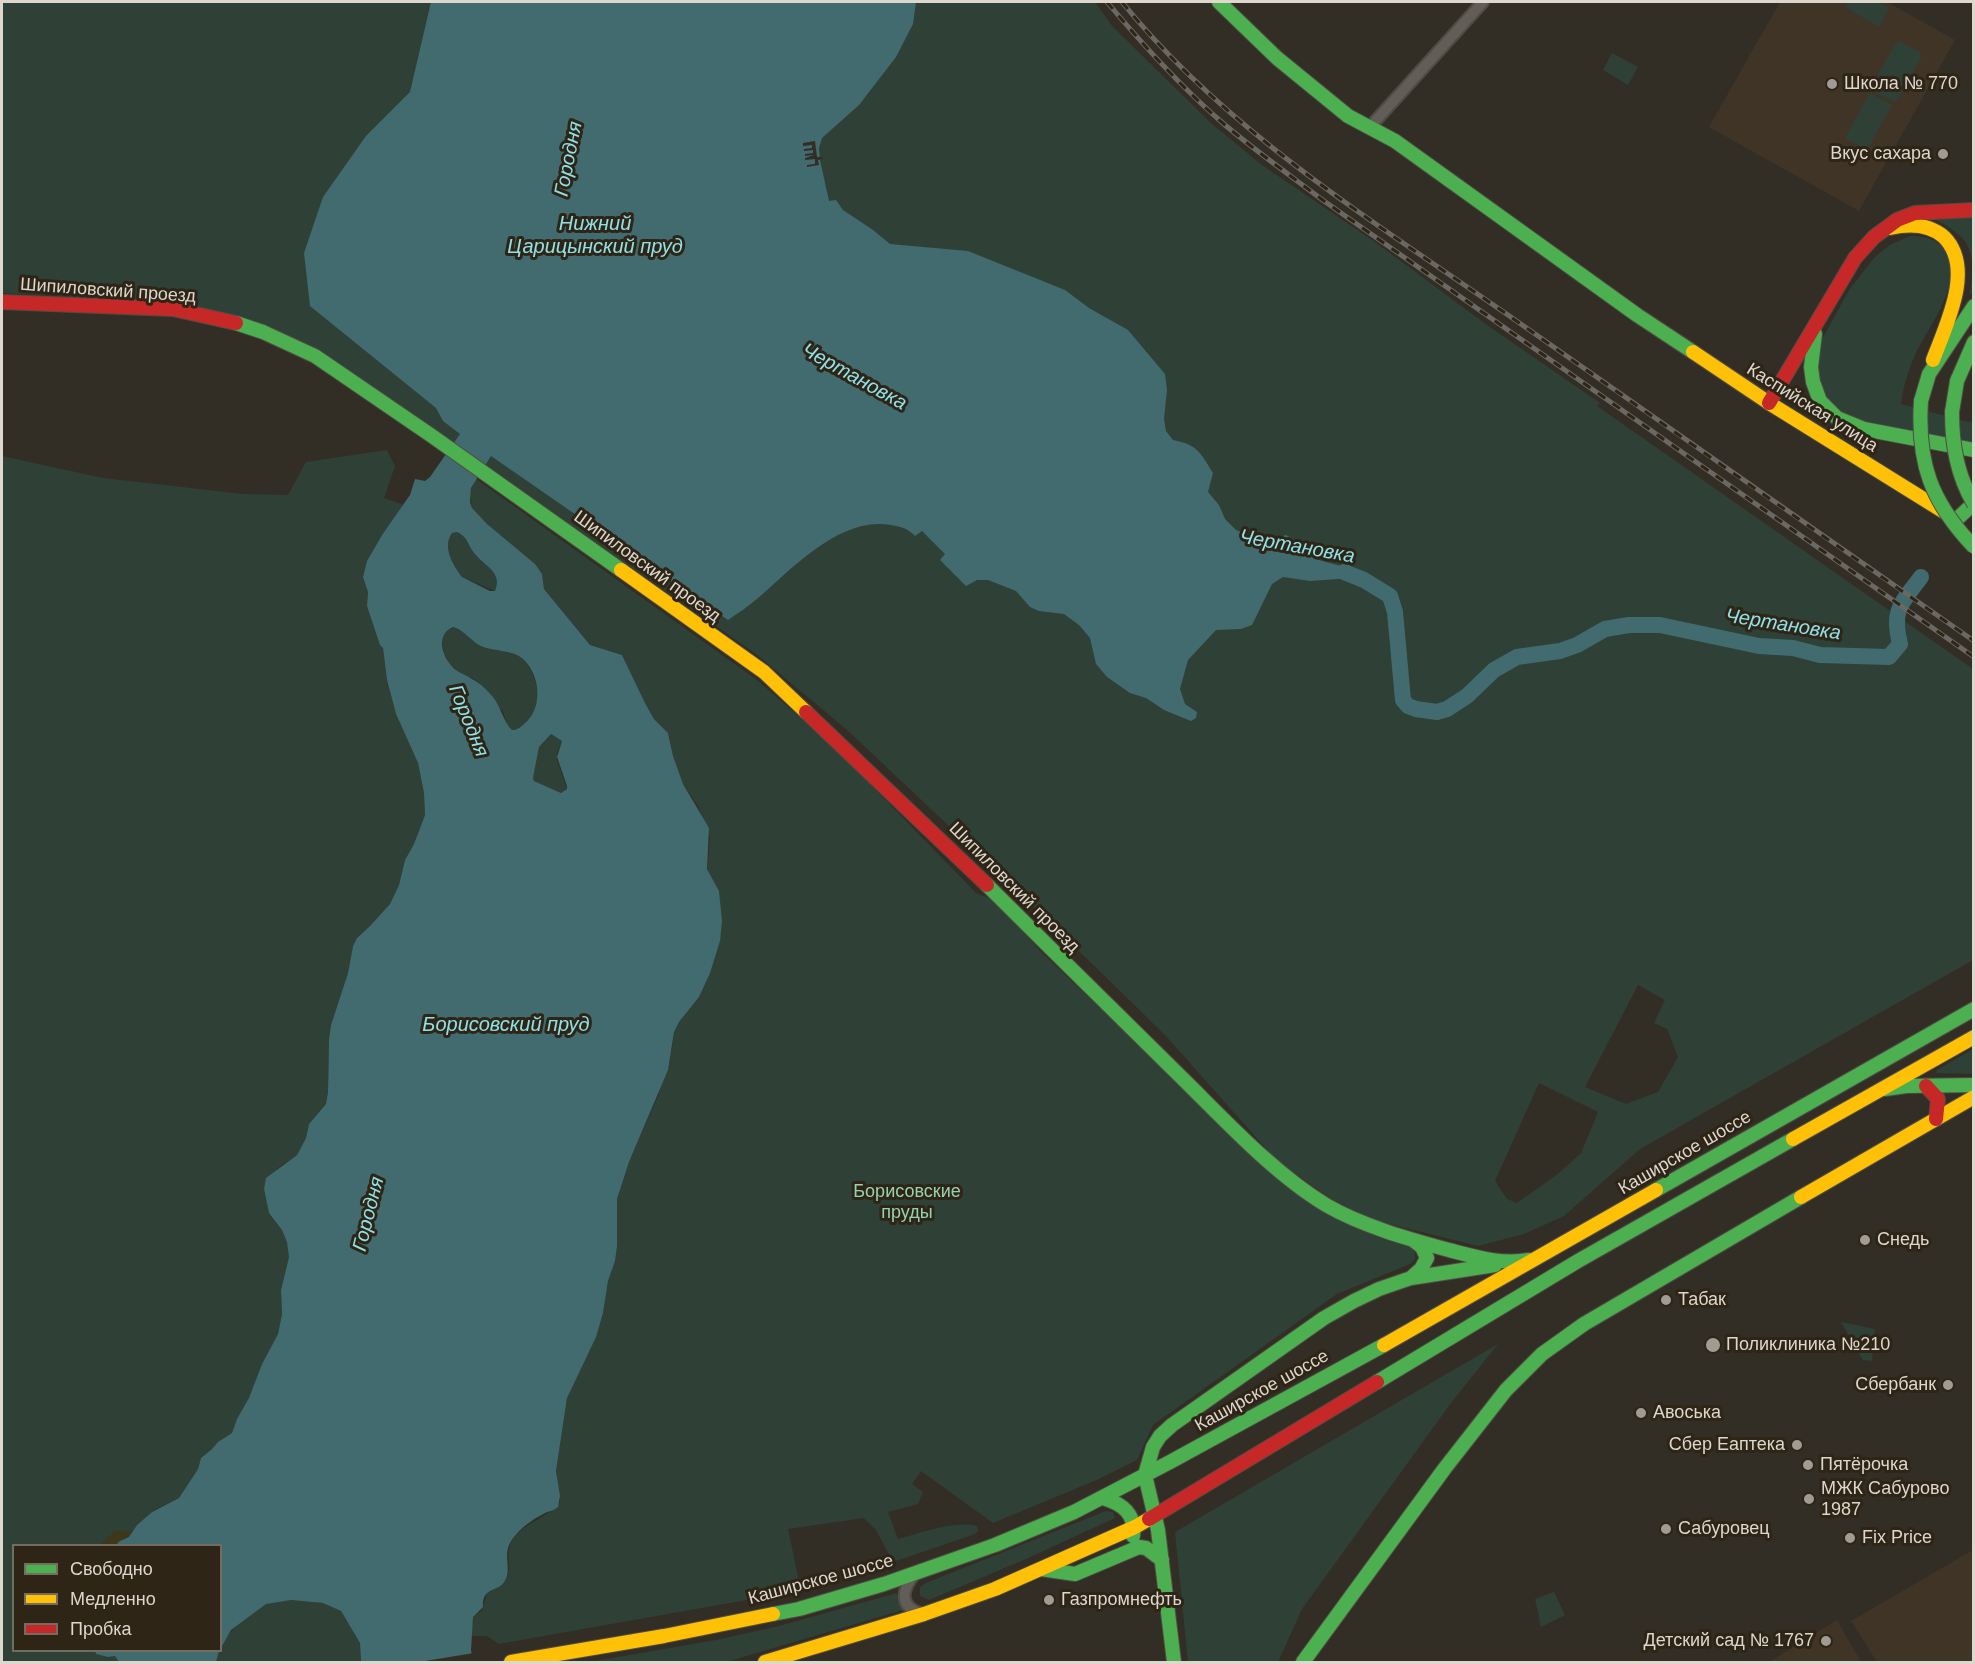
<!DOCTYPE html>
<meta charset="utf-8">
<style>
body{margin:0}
#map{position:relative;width:1975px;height:1664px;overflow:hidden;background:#322e26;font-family:Arial,sans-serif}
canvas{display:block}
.frame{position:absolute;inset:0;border:3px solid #ddd7ce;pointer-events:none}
.legend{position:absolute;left:12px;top:1544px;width:210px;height:108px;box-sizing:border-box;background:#2e2516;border:2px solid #746c60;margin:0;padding:8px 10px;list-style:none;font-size:18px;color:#ddd7ce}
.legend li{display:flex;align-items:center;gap:12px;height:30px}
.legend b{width:30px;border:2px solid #746c60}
</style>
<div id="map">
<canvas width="1975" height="1664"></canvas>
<div class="frame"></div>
<ul class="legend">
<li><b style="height:8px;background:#4caf50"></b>Свободно</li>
<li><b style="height:8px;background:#ffc107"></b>Медленно</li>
<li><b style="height:8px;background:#c62828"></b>Пробка</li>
</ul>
</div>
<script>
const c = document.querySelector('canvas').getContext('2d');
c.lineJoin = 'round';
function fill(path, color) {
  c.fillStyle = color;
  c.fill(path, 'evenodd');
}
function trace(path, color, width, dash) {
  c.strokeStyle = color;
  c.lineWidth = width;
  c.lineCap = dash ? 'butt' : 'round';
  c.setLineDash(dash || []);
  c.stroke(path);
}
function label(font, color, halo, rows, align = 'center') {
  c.font = font + ' Arial,sans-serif';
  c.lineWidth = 6;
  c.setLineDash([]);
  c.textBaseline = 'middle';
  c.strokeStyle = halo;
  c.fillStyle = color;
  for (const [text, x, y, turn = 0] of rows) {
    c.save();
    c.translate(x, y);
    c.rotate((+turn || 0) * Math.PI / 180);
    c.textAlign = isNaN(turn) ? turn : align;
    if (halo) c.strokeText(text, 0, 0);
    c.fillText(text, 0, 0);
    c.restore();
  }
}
const education = new Path2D(`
 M1780 2H1887L1955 40 1859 211 1709 127Z
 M1973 1550V1662H1877L1851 1621Z
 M1837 1620 1861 1662H1769Z`);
const green = new Path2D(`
 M2 2H1095L1112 26 1212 124 1262 165 1375 242 1487 325 1600 403 1597 406 1973 669V960L1640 1149 1564 1216 1524 1234 1478 1246 1373 1220 1333 1200 1277 1161 1165 1035 1001 875 846 729 756 654 320 350 204 308 61 296 2 293ZM1638 985 1665 1000 1654 1023 1667 1029 1678 1057 1658 1092 1626 1104 1585 1087ZM1539 1083 1598 1112 1581 1153 1559 1173 1517 1203 1507 1199 1495 1181Z
 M1848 2H1877L1889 8 1879 27 1845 7Z
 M1899 41 1920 52 1921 58 1899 97 1894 102 1873 91 1872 86 1894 46Z
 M1612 53 1638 67 1628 85 1603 70Z
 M1870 93 1892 105 1867 150 1845 138Z
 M1973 216 1974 292 1970 295C1975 256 1975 239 1936 220Z
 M1910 236C1923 236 1935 238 1944 249 1968 278 1928 327 1915 355 1908 371 1903 387 1901 404L1968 422 1973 421V446L1882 429 1835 411 1817 383 1820 343 1849 290 1875 257 1890 245Z
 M387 450 395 466 384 498 404 505 382 535 367 561 363 577 368 592 367 606 383 648 387 680 396 714 418 763 424 793 425 815 414 844 405 860 399 885 390 904 370 926 357 938 353 946 348 973 331 1025 329 1039 328 1092 326 1104 309 1124 306 1138 297 1155 278 1168 264 1189 269 1213 282 1230 288 1242 289 1257 281 1290 282 1314 278 1334 262 1364 250 1398 237 1419 232 1433 218 1442 212 1449 201 1458 198 1469 179 1498 154 1510 137 1525 129 1537 115 1545 14 1546V1650L95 1651 96 1654 108 1657 115 1656 119 1662H2V456L103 478 243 494 288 495 306 462Z
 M476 479 757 680 834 747 976 893 989 898 1003 909 1042 953 1233 1133 1232 1138 1268 1172 1329 1214 1410 1247 1415 1252V1259L1410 1264 1337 1294 1153 1425 1137 1460 1099 1479 993 1523 921 1471 912 1484 923 1492 918 1504 888 1512 898 1539C920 1533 955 1520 977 1526L978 1531 975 1534 893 1562 876 1530 864 1518 788 1529 800 1586 752 1599 499 1644 487 1636H471L473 1617 482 1610 487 1593C492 1590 499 1588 503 1584 515 1572 503 1553 513 1539 525 1522 548 1518 560 1502L556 1471 567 1398 603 1313 608 1281 615 1261 617 1199 629 1162 658 1096 672 1048 674 1032 679 1022 699 997 720 941 719 891 707 869 710 838 698 806 683 784 673 756 669 736 665 730 654 719 645 703 622 655 590 645 544 589 542 574 486 524 472 508 470 491Z
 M457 532C468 537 467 545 474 553 484 566 503 572 495 591L462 577C453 565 442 547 452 533Z
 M452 627C468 632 480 643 494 649 503 652 518 653 525 661 539 680 544 708 524 724 519 728 517 730 512 730L508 726 503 712 474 679 459 672 449 663 444 652 442 639 445 632Z
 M551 734 562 741 557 753V760L567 789 561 793 534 781 533 778 539 747Z
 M1973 1049V1074L1936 1073 1937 1070Z
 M1841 1322 1875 1329 1872 1361 1863 1360Z
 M1498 1344 1451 1403 1302 1609 1278 1662H1188L1175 1532Z
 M1106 1511 1113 1512 1115 1518 1026 1559 929 1600 920 1596V1587L926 1583Z
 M1554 1592 1565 1615 1541 1627 1535 1599Z
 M897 1593 903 1610 726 1662H589L716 1640 779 1626Z
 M291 1600 323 1603 341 1611 360 1643 361 1662H216C221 1638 243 1614 267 1604 274 1601 283 1601 291 1600Z`);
const sand = new Path2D(`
 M115 1531 133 1532C128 1539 121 1539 115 1545L99 1546Z`);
const water = new Path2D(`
 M431 2H916L913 24 896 57 859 105 822 138 819 148 820 160 829 201 836 200 843 210 873 230 890 244 968 251 1065 290 1089 308 1128 330 1165 374 1167 390 1164 419 1166 431 1173 440C1198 445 1200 452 1213 473L1208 492 1219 505 1225 519 1236 530 1265 542 1286 535 1295 540 1315 559 1341 566 1364 580 1352 578 1310 581 1283 577 1272 584 1252 625 1241 629 1216 630 1188 660 1180 689 1185 704 1197 712 1196 718 1191 721 1164 710 1146 698 1130 693 1107 677 1096 664 1090 638 1079 625 1064 614 1039 611 1030 607 1016 591 988 580H977L966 586 940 560 945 554 922 531 915 536C907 528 902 527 891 525 840 516 793 568 758 598 749 606 738 613 728 620L491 456 471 488 470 502 472 508 487 524 535 564 542 574 544 589 590 645 622 655 645 703 654 719 668 733 673 756 683 784 709 828 707 869 719 891 722 921 720 941 710 973 699 997 679 1022 674 1032 668 1070 629 1162 617 1199V1246L615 1261 608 1281 603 1313 596 1337 567 1398 556 1471 560 1496 558 1507C553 1511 550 1511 545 1513 531 1520 513 1533 508 1548 505 1559 511 1571 505 1581 498 1593 482 1586 483 1607L473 1617 471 1650 473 1662H361L360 1643 341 1611 323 1603 291 1600 266 1604 231 1630 221 1648 220 1546H115L120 1541 129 1537 137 1525 152 1512 179 1498 198 1469 201 1458 212 1449 218 1442 232 1433 237 1419 249 1398 262 1364 278 1334 282 1314 281 1290 289 1257 287 1242 282 1230 269 1213 264 1189 266 1178 297 1155 306 1138 309 1124 326 1104 328 1092 329 1039 331 1025 348 973 353 946 357 938 370 926 390 904 399 885 405 860 414 844 425 815 424 793 418 763 396 714 387 680 383 648 380 645 367 606 368 592 363 577 367 561 382 535 410 495 415 479 425 481 430 477 460 434 443 421 436 408 310 306 304 253 323 197 366 136 410 92ZM457 532C468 537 467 544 474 553 484 566 503 572 495 591H490L462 577C453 565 442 547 452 533ZM453 627C464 630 469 639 479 645 492 652 511 649 523 659 541 676 543 709 524 724 519 728 517 730 512 730 503 721 501 707 493 697 488 691 480 683 472 679 467 675 461 674 456 670 443 660 434 635 453 627ZM551 734 562 741 557 757 567 786V789L561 793 534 781 533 778 539 747Z
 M95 1651H219L216 1662H119L115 1656 108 1657 96 1654Z`);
const pier = new Path2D(`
 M815 141 817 157H822L823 159 818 160 819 165 807 167V165L815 164V159L805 160V158L814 155 805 156V154L813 153V150L804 151V149L812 148V145L803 146V143Z
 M474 1653 476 1662H419Z`);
const river = new Path2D(`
 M1344 572 1364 580 1390 596 1395 612 1403 700 1408 706 1416 709 1437 712 1447 709 1467 696 1494 670 1517 657 1560 651 1577 645 1605 629 1629 625H1660L1759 646 1793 648 1820 655 1889 657 1900 644C1891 609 1902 603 1921 577`);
const street = new Path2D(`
 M1370 127 1483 2
 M915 1574C901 1590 899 1608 923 1614`);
const fast = new Path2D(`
 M1219 2 1277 58 1348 116 1395 141 1637 315 1693 352
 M236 323 263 332 315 356 432 436 621 570
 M1815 334 1811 367 1813 382 1820 401 1837 418 1864 429 1974 450
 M1921 401 1929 374 1974 306
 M1952 412 1957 381 1974 342
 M1956 520 1974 503
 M987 885C1051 949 1116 1013 1180 1076 1224 1119 1273 1173 1326 1205 1362 1226 1409 1239 1449 1250 1476 1257 1501 1265 1529 1260
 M1885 1089 1906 1086 1974 1085
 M1656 1190 1974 1009
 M1411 1278 1421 1269 1427 1258 1422 1247 1413 1240
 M1377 1382 1578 1261 1793 1139
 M1103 1498C1123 1504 1136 1514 1133 1536
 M1041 1569 1075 1574 1139 1547 1146 1548 1162 1560
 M773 1614 799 1609 884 1584 995 1545 1074 1512 1170 1462 1384 1345
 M1174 1662 1158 1530 1145 1475 1153 1447 1160 1436 1172 1425 1324 1318 1354 1301 1379 1289 1411 1278 1495 1265
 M1303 1662 1445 1468 1506 1390 1542 1354 1584 1324 1801 1197`);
const slow = new Path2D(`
 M1890 228C1908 224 1929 224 1944 237 1975 268 1946 325 1933 360
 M1693 352 1769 403 1946 513
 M621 570 764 672 806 712
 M1793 1139 1974 1037
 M1801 1197 1974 1097
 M1384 1345 1656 1190
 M511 1662 664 1636 773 1614
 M765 1662 924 1614 995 1589 1135 1527 1149 1519`);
const jam = new Path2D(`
 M2 302 173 309 236 323
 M1769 403 1855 258 1874 237 1897 220 1915 213 1974 210
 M806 712 987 885
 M1926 1086 1938 1099 1936 1119
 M1149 1519 1377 1382`);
const rail = new Path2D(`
 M1107 2C1143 45 1182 88 1225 125 1257 152 1291 176 1324 201L1974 657
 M1122 2C1226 131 1373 221 1508 315 1663 424 1818 533 1974 641`);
const fastBridge = new Path2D(`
 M1921 401C1917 463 1931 502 1974 547
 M1952 412C1952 445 1957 475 1974 504`);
const markers = [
 [1832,84,6,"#a19c93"],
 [1943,154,6,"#a19c93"],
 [1865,1240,6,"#a19c93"],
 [1666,1300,6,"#a19c93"],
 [1713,1345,8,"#a19c93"],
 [1948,1385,6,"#a19c93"],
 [1641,1413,6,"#a19c93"],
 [1797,1445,6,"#a19c93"],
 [1808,1465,6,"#a19c93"],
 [1809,1499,6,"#a19c93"],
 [1666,1529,6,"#a19c93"],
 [1850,1538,6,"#a19c93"],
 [1049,1600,6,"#a19c93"],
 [1826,1641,6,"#a19c93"]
];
const poiNames = [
 ["Школа № 770",1844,84],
 ["Вкус сахара",1931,154,"right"],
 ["Снедь",1877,1240],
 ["Табак",1678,1300],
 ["Поликлиника №210",1726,1345],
 ["Сбербанк",1936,1385,"right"],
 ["Авоська",1653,1413],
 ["Сбер Еаптека",1785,1445,"right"],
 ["Пятёрочка",1820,1465],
 ["МЖК Сабурово",1821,1489],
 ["1987",1821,1510],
 ["Сабуровец",1678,1529],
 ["Fix Price",1862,1538],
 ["Газпромнефть",1061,1600],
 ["Детский сад № 1767",1814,1641,"right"]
];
const streetNames = [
 ["Шипиловский проезд",108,291,4],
 ["Каспийская улица",1812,408,32],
 ["Шипиловский проезд",647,567,36],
 ["Шипиловский проезд",1014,888,45],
 ["Каширское шоссе",1685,1153,-30],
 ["Каширское шоссе",1262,1391,-29],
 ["Каширское шоссе",821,1580,-15]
];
const parkNames = [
 ["Борисовские",907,1192],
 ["пруды",907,1213]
];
const waterNames = [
 ["Городня",569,159,-79],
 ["Нижний",595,224],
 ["Царицынский пруд",595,247],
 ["Чертановка",854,377,29],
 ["Чертановка",1297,547,10],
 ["Чертановка",1783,625,9],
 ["Городня",468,721,68],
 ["Борисовский пруд",506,1025],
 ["Городня",369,1214,-76]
];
fill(education, '#403427');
fill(green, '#2f4036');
fill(sand, '#3e3719');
fill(water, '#416b6e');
fill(pier, '#322e26');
trace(river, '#416b6e', 16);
trace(street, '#504c44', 14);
trace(fast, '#504c44', 16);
trace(slow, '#504c44', 16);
trace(jam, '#504c44', 16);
trace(street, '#625e57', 10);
trace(fast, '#4caf50', 14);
trace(slow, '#ffc107', 14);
trace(jam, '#c62828', 14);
trace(rail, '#6b6762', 5);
trace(rail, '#2e2516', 3, [9]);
trace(fastBridge, '#504c44', 16, []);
trace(fastBridge, '#4caf50', 14);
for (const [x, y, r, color] of markers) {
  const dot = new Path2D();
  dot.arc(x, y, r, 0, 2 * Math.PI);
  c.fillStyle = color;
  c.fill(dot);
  trace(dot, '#2e2516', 2);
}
label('18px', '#ddd7ce', '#2e2516', poiNames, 'left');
label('18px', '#ddd7ce', '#2e2516', streetNames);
label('18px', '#94d3b2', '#2e2516', parkNames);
label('italic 20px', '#8fe1e9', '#2e2516', waterNames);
</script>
